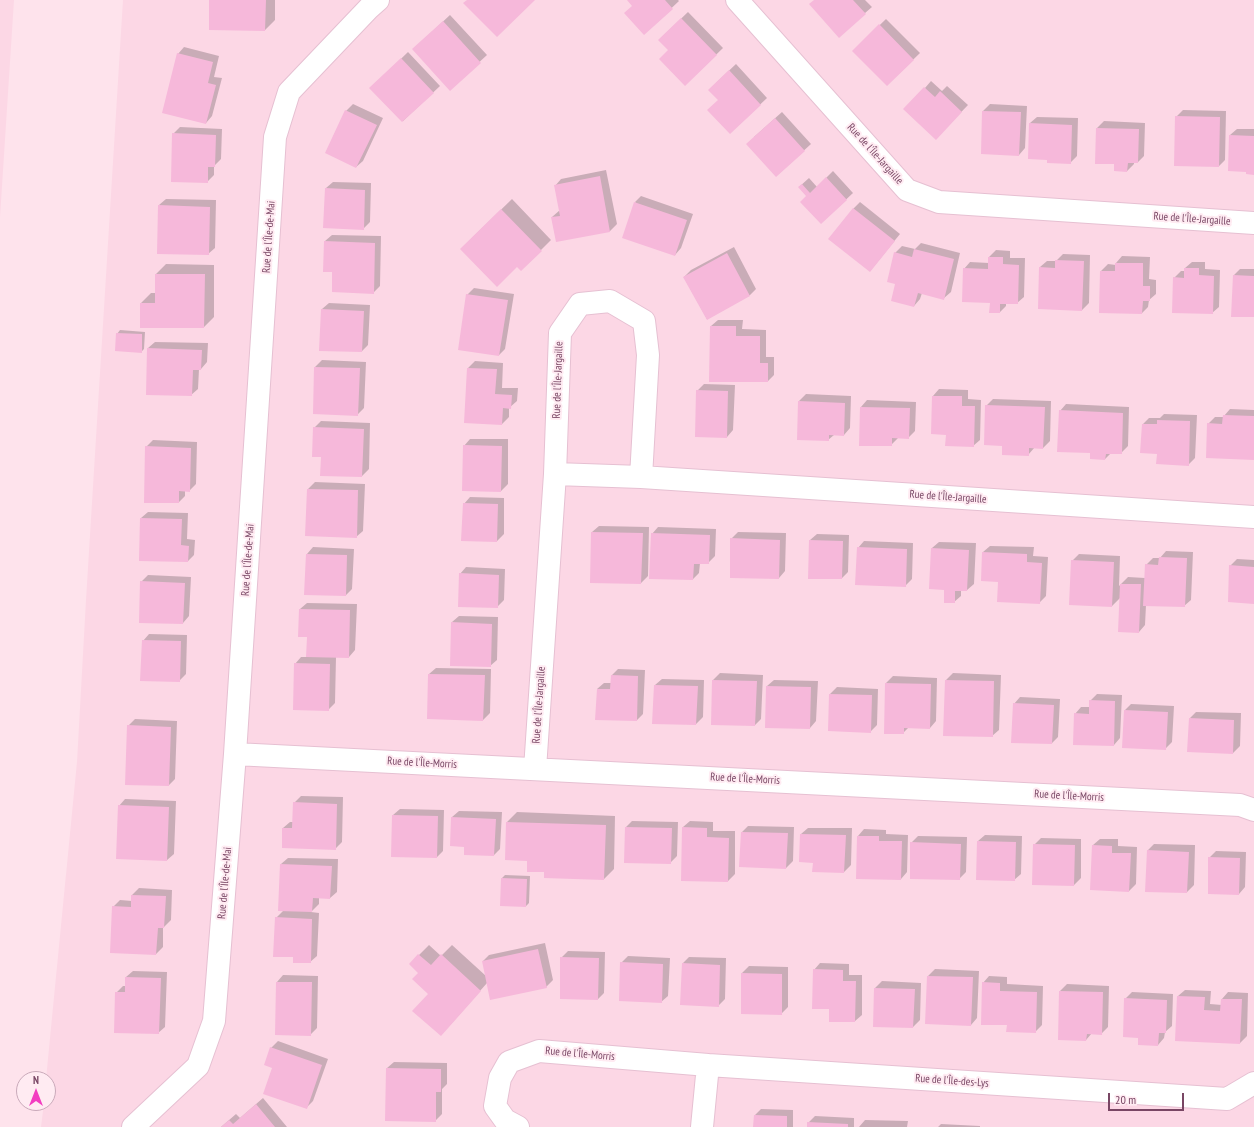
<!DOCTYPE html>
<meta charset="utf-8">
<style>
body{margin:0}
#map{position:relative;width:1254px;height:1127px;overflow:hidden;background:#fee3ec;font-family:"PT Sans Narrow",sans-serif}
canvas{display:block}
.north{position:absolute;left:16px;top:1071px;width:40px;height:40px;box-sizing:border-box;background:#ffebf2;border:1px solid #c9a9b9;border-radius:50%;rotate:0deg;font-size:11px;font-weight:700;line-height:16px;text-align:center;color:#794664}
.north::after{content:'';display:block;margin:auto;width:14px;height:18px;background:#f33dc1;clip-path:polygon(50% 0,100% 100%,50% 72%,0 100%)}
.scale{position:absolute;left:1108px;top:1093px;width:76px;height:18px;box-sizing:border-box;border:2px solid #794664;border-top:0;padding-left:5px;font-size:12px;line-height:14px;white-space:nowrap;color:#794664;-webkit-text-stroke:3px #ffebf2;paint-order:stroke}
</style>
<div id="map">
<canvas width="1254" height="1127"></canvas>
<div class="north">N</div>
<div class="scale">20 m</div>
</div>
<script>
const c = document.querySelector('canvas').getContext('2d');
c.lineJoin = 'round';
function fill(path, color) {
  c.fillStyle = color;
  c.fill(path, 'evenodd');
}
function trace(path, color, width, dash) {
  c.strokeStyle = color;
  c.lineWidth = width;
  c.lineCap = dash ? 'butt' : 'round';
  c.setLineDash(dash || []);
  c.stroke(path);
}
function label(font, color, halo, rows, align = 'center') {
  c.font = font + ' "PT Sans Narrow",sans-serif';
  c.lineWidth = 4;
  c.setLineDash([]);
  c.textBaseline = 'middle';
  c.strokeStyle = halo;
  c.fillStyle = color;
  for (const [text, x, y, turn = 0] of rows) {
    c.save();
    c.translate(x, y);
    c.rotate((+turn || 0) * Math.PI / 180);
    c.textAlign = isNaN(turn) ? turn : align;
    if (halo) c.strokeText(text, 0, 0);
    c.fillText(text, 0, 0);
    c.restore();
  }
}
const residential = new Path2D(`
 M0 0H14L0 217Z
 M123 0H1254V1127H41L44 1103H48V1079H46L77 762 86 600Z`);
const shadow = new Path2D(`
 M210 0H275V20L265 30Z
 M628 0H678L679 1 644 34 633 5Z
 M815 0H865L872 7 865 13Z
 M688 12 723 48 685 85 670 50 659 40Z
 M450 15 487 55 450 89 420 43Z
 M886 19 920 53 887 85 853 51Z
 M184 47 219 56 214 77 222 78 212 116 206 123 178 54Z
 M408 52 440 86 403 121 371 88Z
 M736 64 767 98 730 133 716 83Z
 M931 81 942 91 947 86 968 105 942 132 925 88Z
 M353 104 383 118 363 161 356 167 346 111Z
 M990 104 1027 106 1025 148 1019 155 982 153 983 111Z
 M1183 110 1226 111 1225 160 1219 166 1176 117Z
 M782 112 811 144 776 176 754 137Z
 M1037 117 1078 118 1077 156 1070 163 1048 159 1030 123Z
 M1104 121 1145 123 1144 156 1138 162H1134V164L1127 171 1115 164 1096 163 1097 128Z
 M180 127 222 129 221 159 214 166V175L207 182 173 134Z
 M1237 129H1254V174L1230 135Z
 M606 170 617 224 610 231 557 241 552 217 560 210 555 186 561 179Z
 M833 171 853 193 821 223 807 196 799 187 809 178 817 187Z
 M333 182 371 183 370 222 363 229 326 188Z
 M641 196 693 214 681 248 675 255 635 202Z
 M166 199 216 200 215 248 208 254 159 205Z
 M512 199 551 240 521 270 517 265 471 239Z
 M860 202 900 234 870 271 853 209Z
 M332 235 381 236 380 286 373 293 333 271 325 241Z
 M921 243 960 253 951 292 944 298 922 293 920 299 914 306 896 283 895 253 902 246 915 249Z
 M734 247 756 289 750 295 707 319 684 277 691 270Z
 M996 250 1010 251V258H1025L1024 297 1017 303H1006V306L1000 312 964 269 970 262 989 263V257Z
 M1063 254 1090 255 1089 303 1082 310 1040 267 1047 261H1056Z
 M1122 256 1150 257 1149 279 1156 280V294L1149 300 1148 307 1142 313 1101 271 1108 264 1116 265V263Z
 M1192 262H1205V269L1220 270 1219 307 1212 313 1174 278 1181 271H1185V268Z
 M166 264 214 265V317L204 327H141V303L151 293H156V274Z
 M1240 269H1254V316L1234 275Z
 M474 288 514 294 505 349 499 355 467 295Z
 M329 303 370 305 368 345 362 351 322 309Z
 M718 320H743L742 329 766 330V357H774V375L768 381 711 326Z
 M120 330 145 332 144 349 141 352 117 334Z
 M155 342 208 343 207 362 201 369H199L198 389 191 395 148 348Z
 M322 360 366 362 364 408 357 415 315 367Z
 M475 361 503 363 502 388H518L517 401 509 408V417L502 424 465 422 468 368Z
 M704 384 735 385 733 430 727 437 697 391Z
 M939 389 968 390V399L981 400 980 440 973 446 947 434 932 433 933 396Z
 M806 394 851 396 850 428 844 435H834L828 440 799 401Z
 M993 399 1051 401 1050 441 1043 448 1035 447 1028 455 1003 445 986 406Z
 M867 400 916 402 915 431 908 438H898L891 445 861 407Z
 M1066 404 1129 407 1128 446 1121 453H1111L1105 459 1091 452 1060 411Z
 M1230 409 1254 410V459L1208 424 1215 417H1224V416Z
 M1164 414 1197 415 1195 458 1188 465 1158 453 1143 424 1149 418H1160Z
 M321 421 370 423 369 469 362 476 322 456 314 428Z
 M470 439H508V484L501 491 464 446Z
 M153 440 197 442 196 484 190 490H185V496L179 502 146 447Z
 M315 482 365 484 363 531 356 537 306 535 308 489Z
 M470 497 504 498V534L497 541 464 504Z
 M148 512 188 513 187 539 195 540 194 555 188 561 141 518Z
 M599 526 649 527 648 576 641 583 591 582 592 532Z
 M658 527 716 529 715 556 708 563H700L699 573 693 579 652 534Z
 M738 532 786 533 785 571 779 578 731 539Z
 M817 534 849 535 848 572 842 578 810 540Z
 M864 541 913 543 912 579 905 586 858 548Z
 M939 542 976 543 974 584 967 590H961V596L954 602 945 589 932 548Z
 M990 546 1034 547 1033 556 1048 557 1046 596 1039 603 999 581 983 552Z
 M313 547 354 549 352 589 346 595 305 594 307 554Z
 M1166 551 1193 552 1191 600 1184 606 1146 605 1145 625 1139 632 1121 597 1112 606 1070 604 1072 561 1079 554 1120 556 1119 586 1128 577 1145 578 1146 565 1153 558H1160Z
 M1237 559 1254 560V603L1230 566Z
 M466 567 505 569 504 600 497 607 460 574Z
 M148 575 191 577 189 616 183 623 141 582Z
 M307 603 357 604 355 650 349 657H336L335 703 328 710 295 664 301 657H307L308 636 300 609Z
 M459 616 498 617 497 660 490 666 452 622Z
 M149 634 187 635 186 674 179 681 143 641Z
 M436 668 491 669 490 713 483 720 429 674Z
 M618 669 645 670 643 714 637 720 597 689 604 683H611L612 675Z
 M720 673 763 675 761 719 755 725 713 680Z
 M953 673 1001 675 999 730 992 736 946 680Z
 M893 676 937 678 936 721 930 728 909 727 903 733 886 683Z
 M662 679 704 680 703 717 696 724 654 723 655 685Z
 M774 680 818 681 816 721 810 728 767 686Z
 M837 687 878 689 877 725 870 732 830 694Z
 M1097 694 1122 695 1120 738 1114 745 1075 714 1081 707H1090V701Z
 M1020 697 1060 699 1058 737 1052 743 1014 704Z
 M1131 704 1174 706 1172 742 1165 749 1125 710Z
 M1196 712 1241 713 1240 746 1233 753 1190 718Z
 M135 719 177 721 175 779 169 785 128 726Z
 M301 796 343 797 342 842 335 849 283 828 290 822H294V803Z
 M125 799 176 801 174 854 167 860 119 806Z
 M400 809 444 810 443 851 437 857 393 815Z
 M459 811 502 812 500 849 494 855 465 846 452 817Z
 M517 812 615 816 614 869 604 879 545 872 528 860 507 822Z
 M632 821 678 822 677 856 670 863 626 827Z
 M690 821 713 822V831H735V874L728 881 683 827Z
 M748 826 794 827 793 861 786 868 742 832Z
 M808 828H852L851 865 844 872 814 862 801 834Z
 M864 829 886 830V834L908 835 907 872 901 879 857 878 858 836Z
 M985 835 1022 836 1021 874 1014 880 978 841Z
 M918 836 967 837 966 872 959 879 911 843Z
 M1041 838 1081 839V878L1074 885 1034 845Z
 M1100 839H1118V846L1137 847 1136 884 1129 891 1093 845Z
 M1154 844 1195 845 1194 885 1187 892 1146 891 1148 850Z
 M1216 851 1246 852 1245 887 1239 894 1209 858Z
 M288 858 338 859 337 892 330 898H319V904L311 912 319 913 317 956 310 962 276 918 284 910 281 864Z
 M505 875 530 876 529 903 526 906 502 878Z
 M139 888 172 890 171 920 163 928V947L156 954 113 907 120 900 132 901V895Z
 M545 943 553 980 546 987 487 983 450 1025 430 993 419 973V955L429 945 441 956 452 945 486 976 483 961 489 955Z
 M568 951 605 952 604 993 598 999 561 958Z
 M628 956 670 958 668 996 661 1002 621 963Z
 M689 957 726 958 725 999 718 1006 683 963Z
 M820 963 849 964V975H862V1015L855 1021 814 970Z
 M749 966 788 967V1007L781 1014 742 973Z
 M935 969 979 971 977 1018 971 1025 928 976Z
 M133 971 167 972 165 1027 158 1033 116 993 123 986H126V977Z
 M283 975 318 976 317 1028 310 1035 277 982Z
 M989 976 1007 977V984L1043 986 1042 1025 1035 1032 1008 1024 983 983Z
 M882 981 921 983 920 1020 913 1027 874 1026 875 988Z
 M1067 984 1109 986 1108 1027 1101 1034 1092 1033 1086 1040 1059 1039 1060 991Z
 M1185 990 1211 991 1210 1004 1222 1005V999L1228 992 1248 993 1247 1036 1240 1043 1176 1040 1178 996Z
 M1132 992 1173 994 1172 1026 1165 1032 1164 1038 1158 1045 1139 1037 1125 999Z
 M278 1041 328 1059 313 1101 307 1107 273 1067 271 1048Z
 M394 1062 447 1063V1084L442 1089V1114L435 1121 387 1068Z
 M263 1098 287 1127H221L236 1114 240 1118Z
 M761 1109 793 1110V1127H754L755 1115Z
 M815 1116 854 1118V1127H808V1123Z
 M865 1120 908 1121 907 1127H859Z
 M941 1124 980 1126V1127H938Z`);
const building = new Path2D(`
 M209 0H266L265 31 209 30Z
 M467 0H535L497 37 463 3Z
 M627 0H665L673 9 644 35 624 13 632 6Z
 M814 0H853L866 14 839 38 809 4Z
 M681 18 717 55 685 86 659 59 668 50 658 40Z
 M443 21 481 63 450 91 412 49Z
 M879 24 914 60 887 86 852 51Z
 M177 53 213 62 208 83 216 85 206 124 162 113Z
 M401 58 434 93 402 122 369 88Z
 M729 70 761 105 730 134 707 110 718 100 708 90Z
 M924 87 935 97 940 91 962 112 936 140 903 109Z
 M345 110 377 125 356 168 325 153Z
 M982 111 1021 112 1019 156 981 154Z
 M1175 116 1220 117 1219 167 1174 166Z
 M775 118 805 151 776 177 746 144Z
 M1029 123 1072 125 1071 164 1047 163V160L1028 159Z
 M1096 128 1139 129 1138 163H1128L1127 172 1114 171V164H1095Z
 M172 133 216 135 215 167H208V183L171 182Z
 M1229 135 1254 136V175L1246 174V172L1228 171Z
 M600 176 610 232 556 242 551 217 560 216 554 185Z
 M826 177 847 200 821 224 800 202 806 196 798 187 802 184 810 193Z
 M325 188 365 190 364 230 323 228Z
 M634 202 687 220 675 256 622 238Z
 M158 205 210 207 209 255 157 254Z
 M853 208 895 241 870 272 828 239Z
 M501 209 542 251 521 271 517 267 497 287 460 249Z
 M324 241 375 243 374 294 332 292V272H323Z
 M914 249 954 259 944 300 918 293 914 307 891 301 895 284 887 282 894 252 912 257Z
 M727 253 750 296 707 320 683 277Z
 M988 257H1003V264L1019 265 1018 304H1000V313H989L990 303 962 302 963 268 988 269Z
 M1055 260 1084 261 1082 311 1038 309 1039 267 1055 268Z
 M1115 263H1143V286H1150V301H1143L1142 314 1099 313 1100 271H1115Z
 M1184 268H1199V275L1214 276 1213 314 1172 313 1173 277 1184 278Z
 M155 274H205L204 328H140V303H155Z
 M1233 275 1254 276V317H1231Z
 M466 294 508 300 499 356 458 350Z
 M321 309 364 311 362 352 319 351Z
 M710 326H736V336H760V363H768V382H709Z
 M116 333 142 334V353L115 351Z
 M147 348 202 350 201 370H193L192 396 146 395Z
 M314 367 360 368 358 416 313 414Z
 M467 368 497 369 495 394 512 395 511 409 503 408 502 425 464 423Z
 M696 390 728 391 727 438 695 437Z
 M932 396H962V406H975L974 447 945 446 946 435 931 434Z
 M798 401 845 403 844 436 829 435V441L797 440Z
 M985 405 1045 407 1043 449 1029 448V456L1002 455V446L984 445Z
 M860 407 910 408 909 439 892 438V446H859Z
 M1059 410 1123 413 1122 454H1106L1105 460 1090 459V453L1057 452Z
 M1223 415 1254 416V460L1206 458 1207 423 1222 424Z
 M1157 420 1190 421 1189 466 1156 464 1157 454 1140 453 1142 424H1157Z
 M313 427 364 429 362 477 320 476 321 457H312Z
 M463 445 502 446 501 492 462 491Z
 M145 446 191 448 190 492 179 491V503H144Z
 M307 489 358 490 357 538 305 536Z
 M463 503 498 504 497 542 461 541Z
 M140 518 182 519 181 545 189 546 188 562 139 561Z
 M591 532 643 533 641 584 590 583Z
 M651 533 710 535 709 564H694L693 580 649 579Z
 M730 538 780 540 779 579 730 578Z
 M809 540 843 541 842 579H808Z
 M857 547 907 549 906 587 855 585Z
 M931 548 969 550 967 591H955V603H944V590L929 589Z
 M982 552 1027 554V562L1042 563 1040 604 997 602 998 582 981 581Z
 M306 554 347 555 346 596 304 595Z
 M1159 557 1187 558 1185 607 1143 606 1145 564 1158 565Z
 M1071 560 1114 562 1112 607 1069 605Z
 M1229 565 1254 567V604L1228 602Z
 M459 573 499 575 498 608 458 607Z
 M140 581 185 583 183 624 139 623Z
 M1120 584H1141L1139 633 1118 632Z
 M299 609 350 610 349 658 306 657 307 637H298Z
 M451 622 492 624 491 667 450 666Z
 M142 640 181 641 180 682 140 681Z
 M294 663 330 664 329 711 293 710Z
 M428 674 485 675 483 721 427 719Z
 M611 675 638 676 637 721 595 720 597 689H610Z
 M712 680 757 681 755 726 711 725Z
 M945 680 994 681 993 737 943 736Z
 M885 683 931 684 930 729 904 728V734H884Z
 M654 685 698 686 696 725 652 724Z
 M766 686 811 687 810 729 765 728Z
 M829 694 872 695 871 733 828 731Z
 M1089 700 1115 701 1114 746 1073 745 1074 713 1089 714Z
 M1013 703 1054 705 1052 744 1011 743Z
 M1124 710 1168 712 1166 750 1122 748Z
 M1189 718 1234 720 1233 754 1187 752Z
 M127 725 171 727 169 786 125 785Z
 M293 802 337 804 336 850 282 848V828H292Z
 M118 805 169 807 167 861 116 859Z
 M392 815 438 816 437 858 391 857Z
 M451 817 496 819 494 856 464 855V847L450 846Z
 M506 822 606 825 604 880 544 878V872H527V861L505 860Z
 M625 827 672 828 671 864 624 863Z
 M682 827 707 828V837L729 838 728 882 681 881Z
 M741 832 788 833 786 869 739 867Z
 M800 834 846 835 844 873 812 872 813 863 799 862Z
 M857 836H879V841H902L901 880 856 879Z
 M977 841 1016 842 1015 881 976 880Z
 M910 842 961 844 960 880 910 879Z
 M1033 844 1075 845 1074 886 1032 885Z
 M1092 845 1112 846V853H1131L1129 892 1090 890Z
 M1147 850 1189 852 1187 893 1145 892Z
 M1208 857 1240 858 1239 895 1208 894Z
 M280 864 332 866 330 899 313 898 312 912 278 911Z
 M501 878 527 879 526 907 500 906Z
 M131 895 166 896 164 928H158L156 955 110 953 112 906 131 907Z
 M275 917 312 919 311 963H293V957H273Z
 M538 949 547 988 490 1000 482 961Z
 M418 954 431 965 441 954 481 991 441 1036 412 1011 428 994 412 979 418 973 409 964Z
 M560 957 599 958 598 1000 560 999Z
 M620 962 663 964 662 1003 619 1001Z
 M682 963 720 965 719 1007 680 1005Z
 M813 969 843 970V981H856L855 1022H829V1009H812Z
 M741 973 782 974V1015L741 1014Z
 M927 976 973 977 971 1026 925 1024Z
 M125 977 161 978 159 1034 114 1033 115 992H125Z
 M276 982H312L311 1036 275 1035Z
 M982 982 1000 983V991L1037 992 1036 1033 1006 1032 1007 1025H981Z
 M874 988 915 989 913 1028 873 1027Z
 M1059 991 1103 992 1102 1035 1087 1034 1086 1041 1058 1040Z
 M1177 996 1205 997 1204 1010 1220 1011 1221 999H1242L1240 1044 1175 1041Z
 M1124 998 1167 1000 1166 1033H1159L1158 1046 1138 1045V1038L1123 1037Z
 M270 1047 322 1065 307 1109 263 1094 272 1068 264 1065Z
 M386 1068 441 1069V1092H436V1122L385 1121Z
 M256 1104 275 1127H221L229 1120 233 1124Z
 M754 1115 787 1116V1127H753Z
 M807 1122 848 1124V1127H807Z`);
const minor = new Path2D(`
 M737 0 907 190 939 202 1254 223
 M555 474 641 477 1254 517
 M235 754 1240 805 1254 810
 M535 769 555 474 560 333 580 304 610 301 644 321 648 355 641 477
 M133 1127 198 1066 214 1021 235 754 275 137 289 92 369 8 378 0
 M518 1127 505 1120 495 1106 500 1078 509 1062 539 1051 708 1065
 M702 1127 708 1065 1227 1099 1254 1083`);
const streetNames = [
 ["Rue de l'Île-Jargaille",875,154,48],
 ["Rue de l'Île-Jargaille",1192,219,4],
 ["Rue de l'Île-de-Mai",269,237,-86],
 ["Rue de l'Île-Jargaille",558,380,-88],
 ["Rue de l'Île-Jargaille",948,497,4],
 ["Rue de l'Île-de-Mai",248,560,-86],
 ["Rue de l'Île-Jargaille",539,705,-86],
 ["Rue de l'Île-Morris",422,763,3],
 ["Rue de l'Île-Morris",745,779,3],
 ["Rue de l'Île-Morris",1069,796,3],
 ["Rue de l'Île-de-Mai",225,883,-85],
 ["Rue de l'Île-Morris",580,1054,5],
 ["Rue de l'Île-des-Lys",952,1081,4]
];
fill(residential, '#fcd7e5');
fill(shadow, '#0003');
fill(building, '#f6b8da');
trace(minor, '#e6c0d2', 24);
trace(minor, '#fff', 22);
label('11px', '#794664', '#ffebf2', streetNames);
</script>
